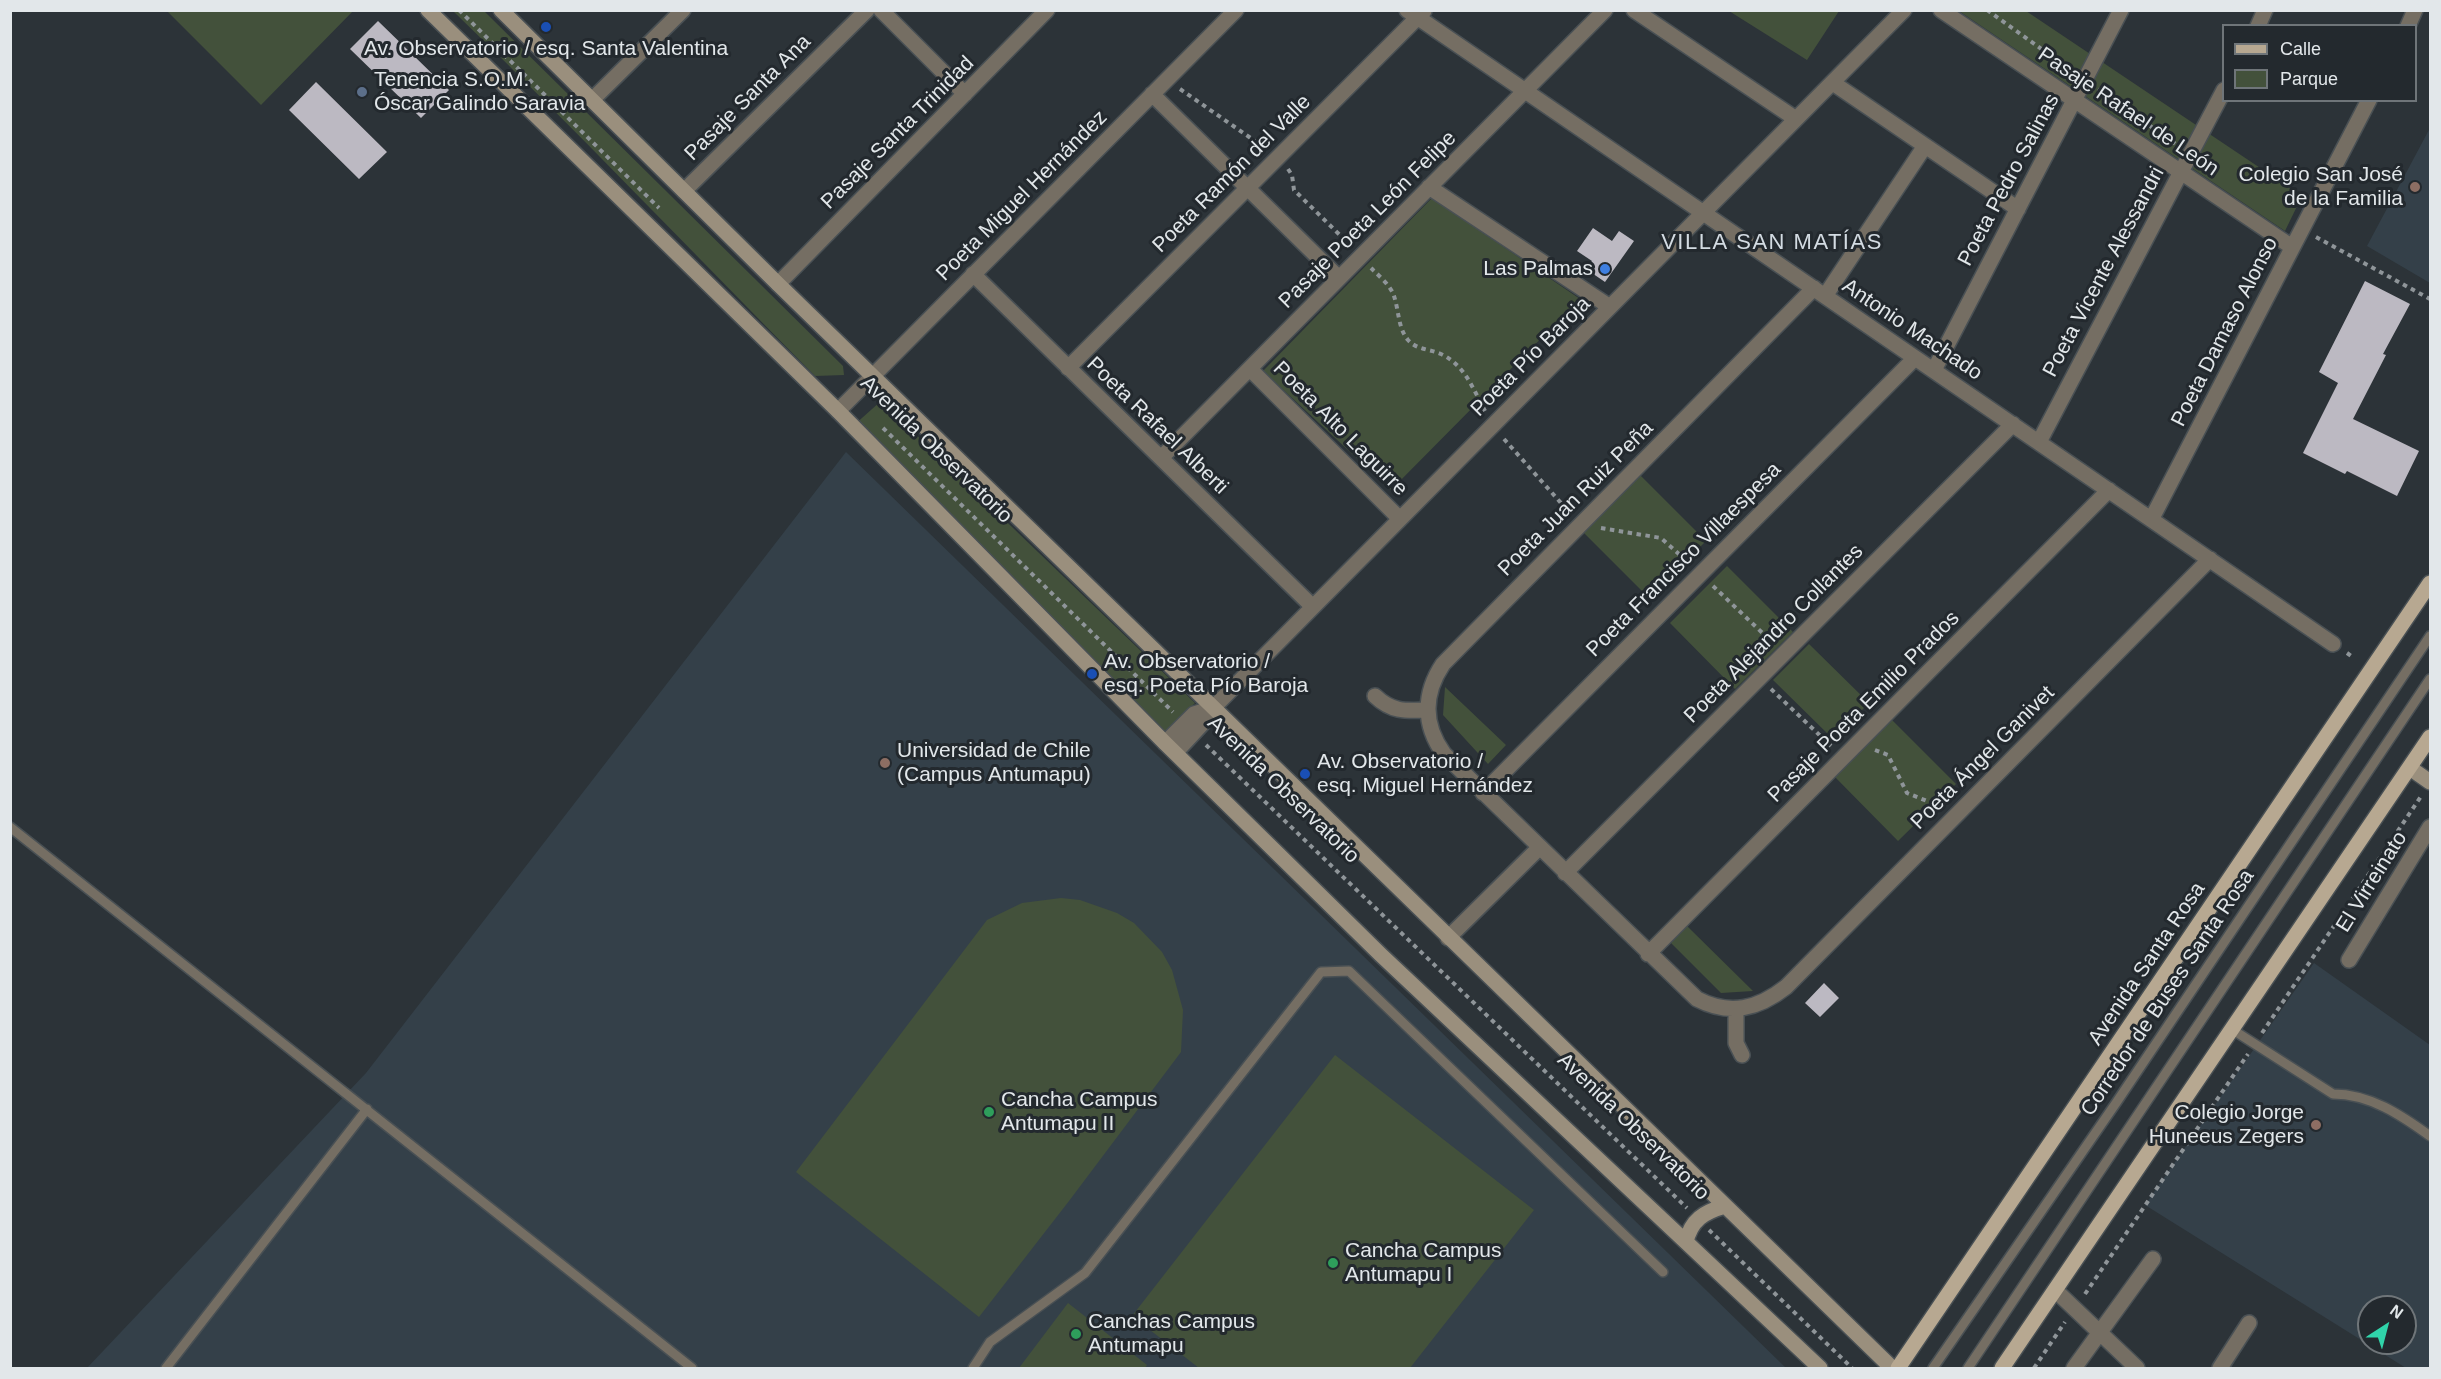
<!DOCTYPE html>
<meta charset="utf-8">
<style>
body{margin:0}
#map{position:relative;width:2441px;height:1379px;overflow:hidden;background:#2c3338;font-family:Helvetica,sans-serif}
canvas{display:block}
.frame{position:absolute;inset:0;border:12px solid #e2e7ea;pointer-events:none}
.legend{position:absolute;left:2222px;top:24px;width:195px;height:78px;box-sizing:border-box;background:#23292e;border:2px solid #6f7579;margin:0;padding:8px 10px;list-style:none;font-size:18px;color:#e2e7ea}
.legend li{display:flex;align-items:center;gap:12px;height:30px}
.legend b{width:30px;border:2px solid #6f7579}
.north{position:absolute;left:2357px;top:1295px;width:60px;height:60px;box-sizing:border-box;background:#23292e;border:2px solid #6f7579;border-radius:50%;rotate:36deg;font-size:16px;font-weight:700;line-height:24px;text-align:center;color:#e2e7ea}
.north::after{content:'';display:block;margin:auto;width:21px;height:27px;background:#30d4aa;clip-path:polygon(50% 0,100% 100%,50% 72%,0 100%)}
</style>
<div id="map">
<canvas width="2441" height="1379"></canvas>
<div class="frame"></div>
<ul class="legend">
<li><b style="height:8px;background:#b7a891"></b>Calle</li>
<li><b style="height:16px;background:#43513b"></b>Parque</li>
</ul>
<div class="north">N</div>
</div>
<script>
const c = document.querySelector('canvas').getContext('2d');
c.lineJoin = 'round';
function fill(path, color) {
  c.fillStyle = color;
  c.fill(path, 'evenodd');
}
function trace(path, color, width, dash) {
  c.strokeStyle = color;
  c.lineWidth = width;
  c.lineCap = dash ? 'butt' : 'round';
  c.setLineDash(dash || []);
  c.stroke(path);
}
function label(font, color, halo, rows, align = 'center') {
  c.font = font + ' Helvetica,sans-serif';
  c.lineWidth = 6;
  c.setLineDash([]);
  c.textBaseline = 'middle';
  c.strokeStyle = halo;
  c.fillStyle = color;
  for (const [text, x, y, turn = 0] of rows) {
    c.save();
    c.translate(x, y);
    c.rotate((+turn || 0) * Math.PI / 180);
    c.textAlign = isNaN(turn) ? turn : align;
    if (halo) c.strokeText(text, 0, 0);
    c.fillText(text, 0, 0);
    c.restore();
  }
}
const built = new Path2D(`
 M2430 128V283L2367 246Z
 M846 452 1786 1368H87L366 1073Z
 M2314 963 2430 1045V1368H2406L2145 1205ZM2369 1307H2405V1343H2369Z`);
const green = new Path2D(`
 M167 11H353L261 105Z
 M453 11H484L843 366 844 375 815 376C694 254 576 130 453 11Z
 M1729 11H1839L1807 60Z
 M1959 11H2026L2302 196 2285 231Z
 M1432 198 1580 299 1391 490 1263 371Z
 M881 401 1195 703 1162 736 853 426Z
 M1640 475 1706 541 1649 598 1583 532Z
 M1727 566 1793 632 1735 689 1670 623Z
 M1809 644 1869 703 1833 739 1773 680Z
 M1445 687 1506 745 1488 764 1443 715Z
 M1890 718 1956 784 1898 841 1833 775Z
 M1061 898 1080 900 1117 913 1134 923 1162 952 1172 970 1183 1010 1181 1052 1069 1201 979 1317 796 1172 987 920 1022 903Z
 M1687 926 1753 991 1721 993 1671 943Z
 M1335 1055 1534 1210 1410 1368H1199L1132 1316Z
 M1068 1303 1147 1365 1145 1368H1019Z`);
const building = new Path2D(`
 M378 21 449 90 421 118 350 49Z
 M316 82 387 152 359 179 289 110Z
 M1593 228 1612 241 1619 231 1634 241 1605 282 1586 269 1592 261 1577 251Z
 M2365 281 2410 304 2383 354 2386 355 2353 419 2419 451 2397 496 2347 471 2345 474 2303 453 2338 383 2319 372Z
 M1824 983 1839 998 1820 1017 1805 1003Z`);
const path = new Path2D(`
 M459 10 659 208
 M1987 10 2072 71
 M1180 89 1265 148
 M2098 89 2177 145
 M1288 169 1292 175 1294 190 1350 245
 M2316 237 2430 299
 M1371 268C1379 276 1391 286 1394 296 1399 311 1398 328 1408 340 1417 350 1430 349 1441 354 1465 365 1473 389 1485 411
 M883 428 1173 712
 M1504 439 1569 512
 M1601 528 1661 538 1688 562
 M1713 586 1773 643
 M2347 653 2354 658
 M1771 689 1831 746
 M1206 745 1687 1208
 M1875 750 1888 755 1907 793 1927 801 1938 810
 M2262 1033 2422 795
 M1709 1230 1852 1368
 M2085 1294 2248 1054
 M2034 1368 2065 1322`);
const lane = new Path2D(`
 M10 827 692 1368
 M2233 1030 2333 1094C2370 1094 2401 1115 2430 1136
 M166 1368 367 1109
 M973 1368 990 1342 1085 1273 1321 972 1349 971 1663 1272
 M1933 1368 2116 1103 2430 636
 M1968 1368 2430 679`);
const street = new Path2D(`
 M881 10 965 94
 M1407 10 2333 644
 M1634 10 1796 119
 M1941 10 2292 247
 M2258 26 2265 10
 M2408 26 2415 10
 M1833 83 2018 209
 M1152 94 1339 278
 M592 100 683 10
 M1429 187 1610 307
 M684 191 867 10
 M973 274 1313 607
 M778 284 1047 10
 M1814 288 1443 664C1423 694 1423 725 1444 754L1697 999C1730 1016 1758 1009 1786 987L2210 559
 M1825 296 1925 146
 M1068 368 1424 11
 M1250 369 1400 519
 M1934 370 2121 10
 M838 411 1236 10
 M2039 442 2224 90
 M1161 458 1605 10
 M2152 518 2369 100
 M1375 696C1392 712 1405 711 1427 710
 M1165 743 1194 714 1213 708
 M1176 752 1203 723 1213 708 1904 10
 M1483 793 1915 358
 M1565 873 2013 424
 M1448 938 1539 848
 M1648 954 2109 490
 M2349 960 2430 827
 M1736 1009V1043L1742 1055
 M2055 1290 2137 1368
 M2074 1368 2153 1259
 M2220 1368 2249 1323`);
const secondary = new Path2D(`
 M428 10 838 411 1165 743 1381 955 1820 1368
 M501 10 778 284 1892 1368
 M2410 768 2430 782
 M1686 1242C1691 1220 1704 1212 1725 1206`);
const primary = new Path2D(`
 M1898 1368 2430 583
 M2002 1368 2430 737`);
const markers = [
 [546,27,6,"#1a4fb4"],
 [362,92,6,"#5c6f8a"],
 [2415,187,6,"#8d6e63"],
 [1605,269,6,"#3f7fe0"],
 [1092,674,6,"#1a4fb4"],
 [885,763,6,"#8d6e63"],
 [1305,774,6,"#1a4fb4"],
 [989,1112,6,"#2e9e5b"],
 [2316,1125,6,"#8d6e63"],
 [1333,1263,6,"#2e9e5b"],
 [1076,1334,6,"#2e9e5b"]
];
const poiNames = [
 ["Av. Observatorio / esq. Santa Valentina",546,49,"center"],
 ["Tenencia S.O.M.",374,80],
 ["Óscar Galindo Saravia",374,104],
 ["Colegio San José",2403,175,"right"],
 ["de la Familia",2403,199,"right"],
 ["Las Palmas",1593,269,"right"],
 ["Av. Observatorio /",1104,662],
 ["esq. Poeta Pío Baroja",1104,686],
 ["Universidad de Chile",897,751],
 ["(Campus Antumapu)",897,775],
 ["Av. Observatorio /",1317,762],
 ["esq. Miguel Hernández",1317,786],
 ["Cancha Campus",1001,1100],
 ["Antumapu II",1001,1124],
 ["Colegio Jorge",2304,1113,"right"],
 ["Huneeus Zegers",2304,1137,"right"],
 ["Cancha Campus",1345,1251],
 ["Antumapu I",1345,1275],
 ["Canchas Campus",1088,1322],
 ["Antumapu",1088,1346]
];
const streetNames = [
 ["Pasaje Santa Ana",748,98,-45],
 ["Pasaje Rafael de León",2128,112,34],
 ["Pasaje Santa Trinidad",898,133,-45],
 ["Poeta Ramón del Valle",1232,174,-45],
 ["Poeta Pedro Salinas",2009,180,-62],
 ["Poeta Miguel Hernández",1022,196,-45],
 ["Pasaje Poeta León Felipe",1368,220,-45],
 ["Poeta Vicente Alessandri",2104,272,-62],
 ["Antonio Machado",1912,330,34],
 ["Poeta Damaso Alonso",2225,332,-63],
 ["Poeta Pío Baroja",1531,357,-45],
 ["Poeta Rafael Alberti",1157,426,44],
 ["Poeta Alto Laguirre",1340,429,45],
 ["Avenida Observatorio",936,450,44],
 ["Poeta Juan Ruiz Peña",1576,499,-45],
 ["Poeta Francisco Villaespesa",1684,560,-45],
 ["Poeta Alejandro Collantes",1774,634,-45],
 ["Pasaje Poeta Emilio Prados",1864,707,-45],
 ["Poeta Ángel Ganivet",1983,758,-45],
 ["Avenida Observatorio",1283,790,44],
 ["El Virreinato",2372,882,-58],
 ["Avenida Santa Rosa",2147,964,-56],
 ["Corredor de Buses Santa Rosa",2168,993,-56],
 ["Avenida Observatorio",1633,1127,44]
];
const neighbourhoodNames = [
 ["VILLA SAN MATÍAS",1772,243]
];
fill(built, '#344049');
fill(green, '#43513b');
fill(building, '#bcb9c2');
trace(lane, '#495054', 12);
trace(street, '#495054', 18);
trace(secondary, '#495054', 18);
trace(primary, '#495054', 18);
trace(path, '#8f9599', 4, [4.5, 4.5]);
trace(lane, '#756e63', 9);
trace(street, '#756e63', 15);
trace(secondary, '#9a8f7d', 15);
trace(primary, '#b7a891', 15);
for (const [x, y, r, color] of markers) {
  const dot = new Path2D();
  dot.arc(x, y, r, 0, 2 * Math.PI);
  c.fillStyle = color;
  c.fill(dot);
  trace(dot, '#23292e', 2);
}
label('21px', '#e2e7ea', '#23292e', poiNames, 'left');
label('21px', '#e2e7ea', '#23292e', streetNames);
c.letterSpacing = '1.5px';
label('22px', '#d3dbe2', '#23292e', neighbourhoodNames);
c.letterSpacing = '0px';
</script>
